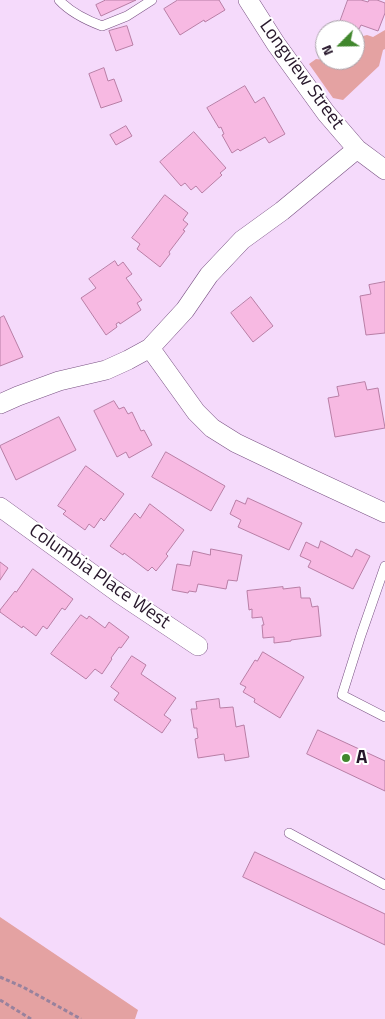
<!DOCTYPE html>
<style>
body{margin:0}
#map{position:relative;width:385px;height:1019px;overflow:hidden;background:#f5dafb;font-family:"Titillium Web",sans-serif}
canvas{display:block}
.north{position:absolute;left:315px;top:20px;width:50px;height:50px;box-sizing:border-box;background:#fff;border:1px solid #a9a2aa;border-radius:50%;rotate:247deg;font-size:14px;font-weight:700;line-height:20px;text-align:center;color:#27172b}
.north::after{content:'';display:block;margin:auto;width:18px;height:22px;background:#41872d;clip-path:polygon(50% 0,100% 100%,50% 72%,0 100%)}
</style>
<div id="map">
<canvas width="385" height="1019"></canvas>
<div class="north">N</div>
</div>
<script>
const c = document.querySelector('canvas').getContext('2d');
c.lineJoin = 'round';
function fill(path, color) {
  c.fillStyle = color;
  c.fill(path, 'evenodd');
}
function trace(path, color, width, dash) {
  c.strokeStyle = color;
  c.lineWidth = width;
  c.lineCap = dash ? 'butt' : 'round';
  c.setLineDash(dash || []);
  c.stroke(path);
}
function label(font, color, halo, rows, align = 'center') {
  c.font = font + ' "Titillium Web",sans-serif';
  c.lineWidth = 4;
  c.setLineDash([]);
  c.textBaseline = 'middle';
  c.strokeStyle = halo;
  c.fillStyle = color;
  for (const [text, x, y, turn = 0] of rows) {
    c.save();
    c.translate(x, y);
    c.rotate((+turn || 0) * Math.PI / 180);
    c.textAlign = isNaN(turn) ? turn : align;
    if (halo) c.strokeText(text, 0, 0);
    c.fillText(text, 0, 0);
    c.restore();
  }
}
const green = new Path2D(`
 M385 30V49L383 50 379 66 343 100 333 98 309 64 316 59 331 61 355 60V39L356 38 367 35 373 37Z
 M0 917 138 1010 135 1019H0Z`);
const building = new Path2D(`
 M106 0H136L101 16 96 5Z
 M178 0H219L225 10 205 22 204 20 180 35 164 9Z
 M348 0H361L368 2 369 0H377L385 3V13L378 31 361 25 359 29 340 22Z
 M127 26 133 45 116 51 109 31Z
 M104 68 108 81 114 79 122 101 101 108 89 74Z
 M245 86 255 103 264 97 285 134 269 143 265 137 240 151 238 149 232 153 222 135 224 134 221 127 219 128 207 108Z
 M126 126 132 136 116 145 110 135Z
 M194 132 226 168 220 173 222 175 202 193 196 186 191 190 185 183 181 186 160 162Z
 M165 195 188 213 183 220 188 224 183 230 185 231 169 252 170 254 160 267 137 249 140 244 132 238Z
 M115 261 118 266 123 262 132 274 126 278 142 300 137 303 141 310 120 324 119 322 116 324 117 327 106 335 81 298 96 288 89 279Z
 M385 282V333L366 335 360 296 371 294 369 285Z
 M251 297 273 326 253 342 231 313Z
 M4 316 23 357 0 366V318Z
 M365 382 367 390 378 388 385 428 335 437 328 398 339 396 337 387Z
 M114 401 119 409 124 407 128 414 132 412 141 431 144 430 152 445 129 458 126 452 117 457 94 411Z
 M59 417 76 450 16 480 0 446Z
 M166 452 225 486 211 511 152 477Z
 M86 466 124 494 104 521 101 518 94 528 89 524 85 530 63 514 66 511 58 506Z
 M248 498 302 523 289 550 238 527 241 520 230 514 236 500 245 504Z
 M150 504 184 530 166 554 168 556 156 571 152 567 148 571 124 553 123 555 110 546 135 513 140 518Z
 M321 541 352 557 356 549 370 556 353 589 308 567 311 561 300 556 306 542 318 548Z
 M211 549 242 555 237 581 228 580 226 589 198 584 196 592 189 591 188 593 172 590 177 564 190 566 193 551 210 555Z
 M0 562 8 568 0 580Z
 M33 569 73 599 65 610 62 608 47 629 43 626 36 636 23 626 22 628 0 612V610L15 591 16 592Z
 M283 587V589L300 587 301 598H310L312 607 318 606 321 636 291 640V641L274 643V637L263 638 262 625H264L262 617 252 618V609L249 610 247 591Z
 M81 615 87 619 89 616 105 628 109 622 129 637 121 648 119 647 111 658 112 659 102 674 95 669 86 679 51 654Z
 M263 652 304 677 280 718 254 702 255 699 243 692 246 687 240 684 255 660 257 661Z
 M132 656 146 665 141 674 176 698 164 715 171 720 162 733 114 700 119 693 111 687Z
 M219 699 220 708 233 707 236 727 244 725 249 757 225 761 224 754 198 758 195 739 198 738 197 731V728H194L191 709H197L196 702Z
 M318 730 385 761V791L307 754Z
 M255 852 385 914V945L243 877Z`);
const path = new Path2D(`
 M0 977 23 987 81 1019
 M0 1000 31 1019`);
const lane = new Path2D(`
 M59 0C71 13 86 20 102 26L127 16 152 0
 M385 566 361 635 342 695 385 717
 M289 833 385 885`);
const street = new Path2D(`
 M248 0 276 44 326 113 357 149 385 170
 M357 149 282 211 242 240 209 275 185 310 150 348 196 412 212 428 236 443 301 474 385 513
 M0 404 18 396 59 381 106 370 128 360 150 348
 M0 507 120 594 198 646`);
const markers = [
 [346,758,5,"#41872d"]
];
const streetNames = [
 ["Longview Street",301,75,54],
 ["Columbia Place West",99,577,35]
];
const poiNames = [
 ["A",356,758]
];
fill(green, '#e4a2a2');
fill(building, '#f7b9e2');
trace(building, '#b87ea5', 1);
trace(lane, '#795283', 10);
trace(street, '#795283', 20);
trace(path, '#98829d', 3, [4, 2.5]);
trace(lane, '#fff', 9);
trace(street, '#fff', 19);
for (const [x, y, r, color] of markers) {
  const dot = new Path2D();
  dot.arc(x, y, r, 0, 2 * Math.PI);
  c.fillStyle = color;
  c.fill(dot);
  trace(dot, '#fff', 2);
}
label('19px', '#27172b', '#fff', streetNames);
label('bold 19px', '#27172b', '#fff', poiNames, 'left');
</script>
